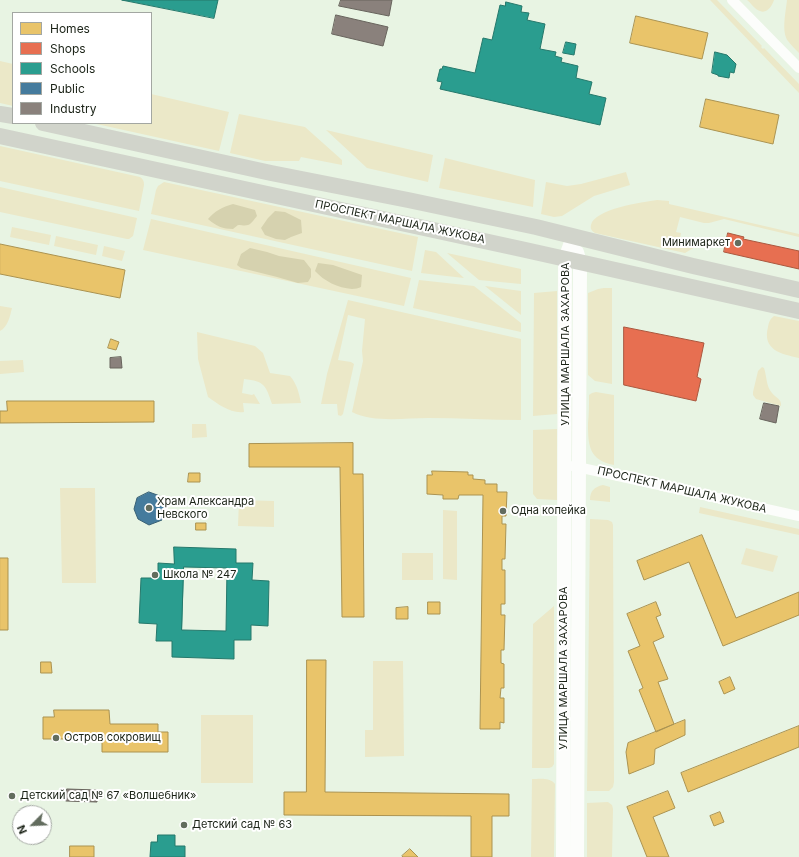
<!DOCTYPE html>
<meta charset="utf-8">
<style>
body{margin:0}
#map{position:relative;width:799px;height:857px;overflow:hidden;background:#e8f4e3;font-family:Inter,sans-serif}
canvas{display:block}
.legend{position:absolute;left:12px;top:12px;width:140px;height:112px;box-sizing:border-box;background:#fff;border:1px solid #a3a7a2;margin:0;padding:5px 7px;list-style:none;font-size:12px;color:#1a2216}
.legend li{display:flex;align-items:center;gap:8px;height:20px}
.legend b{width:20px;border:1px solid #a3a7a2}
.north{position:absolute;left:12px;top:805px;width:40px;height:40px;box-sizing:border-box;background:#fff;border:1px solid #a3a7a2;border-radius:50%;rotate:246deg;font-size:11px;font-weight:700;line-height:16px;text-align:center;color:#1a2216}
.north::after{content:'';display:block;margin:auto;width:14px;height:18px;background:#626c5e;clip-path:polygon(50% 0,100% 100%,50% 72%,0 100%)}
</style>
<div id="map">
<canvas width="799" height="857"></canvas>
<ul class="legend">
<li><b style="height:11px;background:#e9c46a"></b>Homes</li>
<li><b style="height:11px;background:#e76f51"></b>Shops</li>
<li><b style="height:11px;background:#2a9d8f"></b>Schools</li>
<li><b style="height:11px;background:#457b9d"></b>Public</li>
<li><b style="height:11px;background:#8a817c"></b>Industry</li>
</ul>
<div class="north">N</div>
</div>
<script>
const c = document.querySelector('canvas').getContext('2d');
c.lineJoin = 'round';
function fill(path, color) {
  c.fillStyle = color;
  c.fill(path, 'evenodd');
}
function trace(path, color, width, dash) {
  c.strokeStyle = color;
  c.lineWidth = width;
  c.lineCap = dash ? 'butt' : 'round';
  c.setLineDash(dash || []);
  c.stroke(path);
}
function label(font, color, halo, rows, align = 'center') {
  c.font = font + ' Inter,sans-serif';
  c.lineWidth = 4;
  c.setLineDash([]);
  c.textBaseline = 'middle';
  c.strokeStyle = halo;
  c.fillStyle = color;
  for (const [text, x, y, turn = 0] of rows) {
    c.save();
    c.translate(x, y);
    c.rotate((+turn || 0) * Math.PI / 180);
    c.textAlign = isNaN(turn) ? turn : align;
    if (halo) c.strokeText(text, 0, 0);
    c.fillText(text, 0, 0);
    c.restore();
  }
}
const green = new Path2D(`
 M710 0H717L762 46 761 47 763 49 764 48 799 84V93Z
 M747 0H774C772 6 767 14 760 11 755 10 751 3 747 0Z
 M787 0H799V53C795 49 791 45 788 41 781 32 786 11 787 0Z
 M0 61 13 64V106L0 103Z
 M151 94 229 112 219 151 92 123H151Z
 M239 114 305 127 342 160V165L301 157 299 161H265L230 153Z
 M326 130 433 155 428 182 367 168Z
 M0 146 140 177C143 179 144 181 144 185L139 211 0 181Z
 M445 158 535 180 533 207 439 188Z
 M626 172 630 185 594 196 562 216 554 217 541 214 546 182 567 186 581 184Z
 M164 182 418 237 412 271 151 214 156 190 158 186Z
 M0 187 137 218 133 236 129 239H127L0 212Z
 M657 200 669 201V204L799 234V237L724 219 709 223H704L680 217 676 232 681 233 679 244 695 247 685 253 595 233C592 231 590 229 591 225 594 209 643 202 657 200Z
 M151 219 411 278 404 306 143 250Z
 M12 227 51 235 49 245 10 237Z
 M56 236 98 245 96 255 54 246Z
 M104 246 125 251 122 261 102 256Z
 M425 250 436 252 464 278 421 273Z
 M447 253 521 269V284L479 280Z
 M419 280 474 286 521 323V332L413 308Z
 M485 286 521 291V315Z
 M604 288H612V384L595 381 588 375V293L598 289Z
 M557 291V414L533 416 534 293Z
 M348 300 521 339V420C490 420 459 418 428 418 405 418 373 423 352 412L363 361 362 351 365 319 348 315 338 360 351 362 354 364 343 414 341 416 338 415 337 404H321L327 374Z
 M0 306 12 308C10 316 8 327 0 331Z
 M774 316 799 321V358C781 354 762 350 768 327 769 322 770 319 774 316Z
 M197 332 255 346 263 353 270 373 290 376C297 384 299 393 301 403L272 404C266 386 265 381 244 379L242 393 252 395 254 394 260 404 243 403 244 412C231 414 218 404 208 397L198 359Z
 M23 360 24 372 0 374V361Z
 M762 367 764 368C767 377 766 386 772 393 776 398 782 399 781 406L756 399 753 395V392L758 371Z
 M596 392 614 395V465C589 460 588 446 588 423 589 414 589 405 589 395L592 393Z
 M192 424H206L207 437 192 438Z
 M557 429V500L537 499 533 494V430Z
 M603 485 610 487V502L590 500C590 491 594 487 603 485Z
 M60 488H95L96 583H62Z
 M239 500 274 501V527L238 526Z
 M700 507 799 529V535L699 513Z
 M443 510 457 511V580L443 579Z
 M590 519 608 520 612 522 613 525 614 782 613 787 609 791H587Z
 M746 548 778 556 773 572 741 564Z
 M402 553H433V580H402Z
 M554 606V764L552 767 549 768H532L533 624Z
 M373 661H403L404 756 365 757V730H373Z
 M201 715H253V783H201Z
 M532 779C539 779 550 777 555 784L554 857H531Z
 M608 802 612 805 613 809 612 857H587V803Z`);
const forest = new Path2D(`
 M233 204 255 210 257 216C249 226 250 226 238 225L233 229C223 229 216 226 208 219 215 211 222 207 233 204Z
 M275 211 285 212 301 220 302 233 291 237 285 240 276 239 265 235 261 228 268 218Z
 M250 248 267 252 279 256 304 260 311 269V277L308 282 298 283 277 277 241 268 237 265 241 254Z
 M318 263 333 265 362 275 361 287C359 288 355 289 352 289 338 288 324 281 315 271Z`);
const homes = new Path2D(`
 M636 16 708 33 702 59 630 43Z
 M706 99 779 115 773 144 700 127Z
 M0 244 125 270 120 298 0 274Z
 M111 339 119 342 116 350 108 348Z
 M7 401H154V422L0 423V411H7Z
 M353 443V474H363L364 617H342L340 467H249V444Z
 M432 471 468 472V475H473V479L485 480V484H497V492H507L506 516H502V524H506L505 559H502V570H505V604H501V615H505L504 650H501V663L504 664V688H501L500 698H504V723L500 722V729H480L483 495H459L458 499H443V495L427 494V475H432Z
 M189 473H200V482H188Z
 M196 523H206V530H196Z
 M702 535 736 618 799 592V615L723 646 689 562 644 580 637 561Z
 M0 558H8V630H0Z
 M428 602H440V614H428Z
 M656 602 661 615 656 617 664 637 653 642 668 679 658 682 674 724 656 732 639 690 643 688 628 651 640 646 627 614Z
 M408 607V619H396V608Z
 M307 660H326L325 792 509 794V816H492V857H471V816L284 815V792H306Z
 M41 662H51L52 673H41Z
 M730 677 735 689 724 694 719 682Z
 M54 710H109L110 724H158V732H168V752H102V739H43V717H54Z
 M685 720V735L655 749 654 764 629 774 626 752 628 743Z
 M799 726V747L688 792 681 773Z
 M668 791 675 808 653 817 669 857H647L627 807Z
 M720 812 724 822 714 826 710 816Z
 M70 846H94V857H70Z
 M410 849 418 857H403L402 856Z`);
const shops = new Path2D(`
 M728 233 744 237 743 239 799 251V269L724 252Z
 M624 327 704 343 697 377 701 379 696 401 624 385Z`);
const schools = new Path2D(`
 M122 0H218L214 18Z
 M506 2 522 6 521 12 529 13 527 20 545 24 540 49 556 52 555 56 562 58 561 62 578 66 576 78 592 82 589 94 606 98 600 125 440 89 442 82 437 81 440 69H442L443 66 475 73 483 38 492 40 500 5 505 6Z
 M566 42 576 44 574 55 563 53Z
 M715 52 727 55 736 64 734 73 730 72 729 78 718 76V75L712 73Z
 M174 547 236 549V563H253L252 580 269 581 268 626 251 625V640H234V659L172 657V641H156L157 624 139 623 141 578H158V563L174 564ZM184 567 227 568 226 631 182 630Z
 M158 835H175V846H185V857H150L151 842H157Z`);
const public = new Path2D(`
 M149 492 160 496 165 507 162 520 149 525 138 519 134 509 137 498Z`);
const industry = new Path2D(`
 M341 0H392L389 16 339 6Z
 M336 15 388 27 383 46 332 34Z
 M121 357 122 368H110V358Z
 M764 403 779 406 776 423 760 419Z
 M67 789 97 790V802L66 801Z`);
const street = new Path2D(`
 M732 0 799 68
 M573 466 799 516`);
const secondary = new Path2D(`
 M577 252 580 263 577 857
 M563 857 565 259 573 237`);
const primary = new Path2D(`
 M0 114 13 116
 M43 123 271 173 408 200 536 227 693 266 799 290
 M0 136 521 249 799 311`);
const markers = [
 [738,243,4,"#626c5e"],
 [149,508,4,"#626c5e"],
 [503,511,4,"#626c5e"],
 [155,575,4,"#626c5e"],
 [56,738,4,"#626c5e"],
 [12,796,4,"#626c5e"],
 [184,825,4,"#626c5e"]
];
const streetNames = [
 ["ПРОСПЕКТ МАРШАЛА ЖУКОВА",400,222,12],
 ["УЛИЦА МАРШАЛА ЗАХАРОВА",566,344,-90],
 ["ПРОСПЕКТ МАРШАЛА ЖУКОВА",682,490,13],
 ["УЛИЦА МАРШАЛА ЗАХАРОВА",564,668,-90]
];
const poiNames = [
 ["Минимаркет",730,243,"right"],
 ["Храм Александра",157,502],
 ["Невского",157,515],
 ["Одна копейка",511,511],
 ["Школа № 247",163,575],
 ["Остров сокровищ",64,738],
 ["Детский сад № 67 «Волшебник»",20,796],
 ["Детский сад № 63",192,825]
];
fill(green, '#ebe8c8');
fill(forest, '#d6d2af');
fill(homes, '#e9c46a');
trace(homes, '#ab9351', 1);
fill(shops, '#e76f51');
trace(shops, '#aa583f', 1);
fill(schools, '#2a9d8f');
trace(schools, '#25786b', 1);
fill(public, '#457b9d');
trace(public, '#386074', 1);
fill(industry, '#8a817c');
trace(industry, '#68645d', 1);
trace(street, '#fcfdfb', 10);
trace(secondary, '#fcfdfb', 14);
trace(primary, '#d1d4cb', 16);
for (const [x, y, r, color] of markers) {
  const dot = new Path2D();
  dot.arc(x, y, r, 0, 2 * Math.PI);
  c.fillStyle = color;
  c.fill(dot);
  trace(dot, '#fff', 1.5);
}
label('11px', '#1a2216', '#fff', streetNames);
label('11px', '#1a2216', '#fff', poiNames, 'left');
</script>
